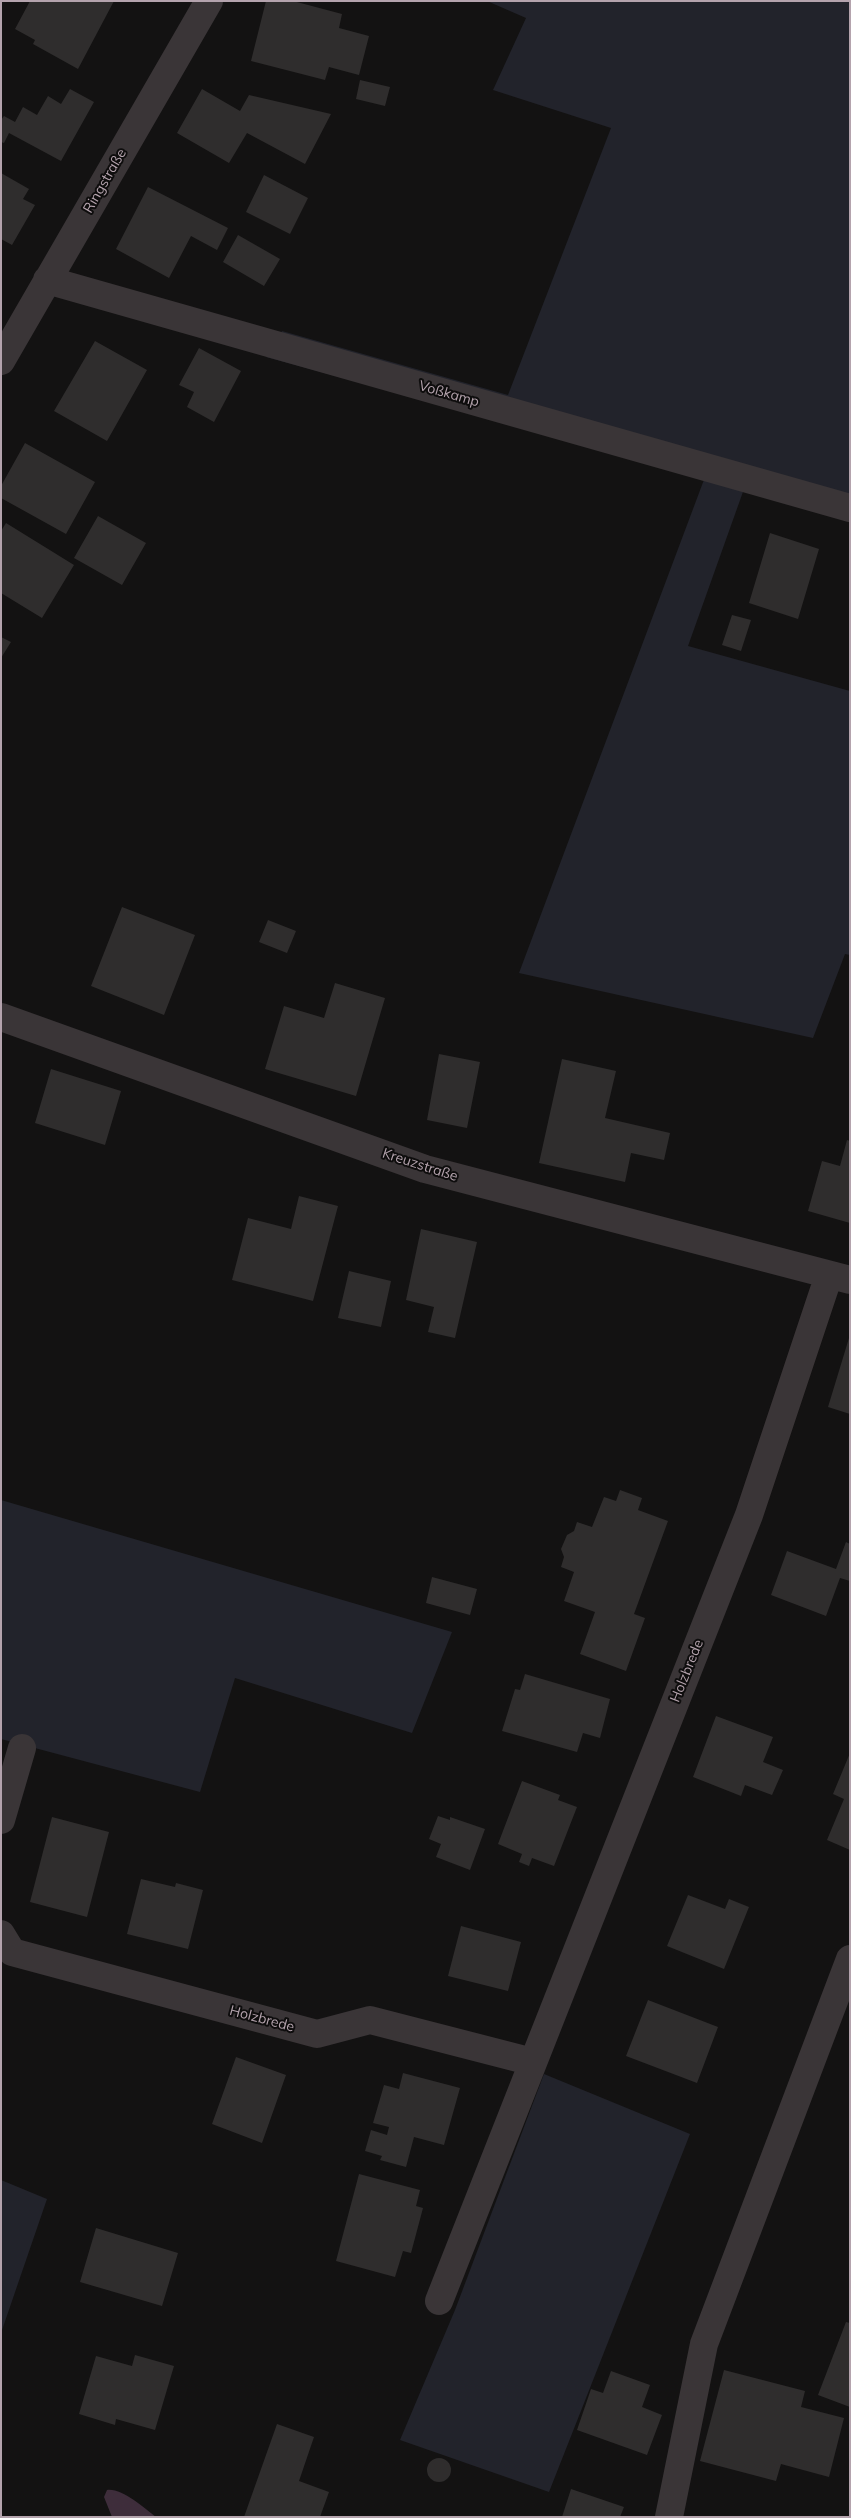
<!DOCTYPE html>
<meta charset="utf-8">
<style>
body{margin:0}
#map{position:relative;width:851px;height:2518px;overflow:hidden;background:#131212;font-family:Mulish,sans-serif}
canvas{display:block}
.frame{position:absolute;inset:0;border:2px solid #b4a3ad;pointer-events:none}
</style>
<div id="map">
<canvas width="851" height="2518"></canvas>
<div class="frame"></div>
</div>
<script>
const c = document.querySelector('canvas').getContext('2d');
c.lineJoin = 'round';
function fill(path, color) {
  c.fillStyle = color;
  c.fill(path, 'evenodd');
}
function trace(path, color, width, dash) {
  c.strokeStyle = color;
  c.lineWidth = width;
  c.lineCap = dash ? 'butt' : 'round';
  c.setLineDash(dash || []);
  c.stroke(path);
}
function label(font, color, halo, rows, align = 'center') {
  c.font = font + ' Mulish,sans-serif';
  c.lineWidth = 4;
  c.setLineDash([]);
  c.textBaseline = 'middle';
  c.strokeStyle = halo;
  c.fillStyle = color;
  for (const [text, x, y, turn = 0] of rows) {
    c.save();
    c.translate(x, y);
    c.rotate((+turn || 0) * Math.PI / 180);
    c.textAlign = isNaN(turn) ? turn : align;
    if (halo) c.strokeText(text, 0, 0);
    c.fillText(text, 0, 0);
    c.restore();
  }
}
const green = new Path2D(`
 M487 1H850V521L744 489 688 646 850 691V955L845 954 813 1038 519 973 705 477 266 357 282 331 508 395 611 128 493 90 526 18Z
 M1 1500 452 1632 412 1733 235 1678 200 1792 1 1739Z
 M544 2074 690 2134 549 2492 400 2440 455 2310Z
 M1 2180 47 2199 1 2333Z`);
const water = new Path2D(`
 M107 2490C122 2488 144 2508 156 2517H112L104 2497Z`);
const building = new Path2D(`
 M30 1H114L78 69 33 44 35 40 15 29Z
 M266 1H293L342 14 339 28 369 36 359 75 329 67 325 80 251 61Z
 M360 80 390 87 385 106 356 99Z
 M70 89 94 102 61 161 9 133 4 143 1 142V120L4 116 15 122 23 107 37 115 48 96 61 104Z
 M202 89 240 111 249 95 331 114 305 164 247 133 229 163 177 133Z
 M1 173 29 189 23 199 35 205 12 245 1 239Z
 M264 175 308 198 290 234 246 212Z
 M148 187 228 228 217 250 191 236 169 278 116 249Z
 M238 235 280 259 264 286 223 262Z
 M95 341 147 370 107 441 54 411Z
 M199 348 241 371 214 422 187 407 194 392 179 385Z
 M25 443 95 482 66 534 1 498V486Z
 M98 516 146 543 122 585 74 558Z
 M6 523 74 565 42 618 1 593V531Z
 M770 533 819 549 798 619 749 603Z
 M732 615 751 620 741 651 722 645Z
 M1 637 11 642 1 658Z
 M122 907 195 935 164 1015 91 986Z
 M268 920 296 931 287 953 259 942Z
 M335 983 385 998 356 1096 265 1069 284 1006 324 1018Z
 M439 1054 480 1062 467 1128 427 1120Z
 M562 1059 616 1071 605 1118 670 1133 664 1160 631 1153 625 1182 539 1163Z
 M51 1069 121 1091 105 1145 35 1123Z
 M847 1140 850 1141V1223L808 1211 822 1161 840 1166Z
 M299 1196 338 1206 313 1301 232 1280 248 1218 291 1229Z
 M421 1229 477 1242 455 1338 428 1332 434 1307 406 1300Z
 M349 1271 391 1281 381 1327 338 1318Z
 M849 1338H850V1414L828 1407Z
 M620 1490 642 1498 638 1510 668 1521 634 1614 645 1618 626 1671 580 1654 595 1612 564 1601 574 1572 561 1567 564 1557 561 1549 567 1535 574 1531 577 1522 592 1527 604 1497 616 1501Z
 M846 1542 850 1544V1581L840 1578 826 1616 771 1595 787 1551 836 1569Z
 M432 1577 477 1589 470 1615 426 1603Z
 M525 1674 610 1699 600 1738 583 1733 577 1752 502 1731 515 1689 520 1690Z
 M716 1716 773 1737 763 1762 783 1770 772 1795 745 1785 741 1796 693 1777Z
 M850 1753V1850L827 1840 844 1799 833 1794Z
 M522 1781 560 1795 558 1800 577 1807 554 1866 532 1858 529 1866 519 1862 522 1854 498 1844Z
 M438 1816 450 1820V1817L485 1829 470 1870 436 1857 441 1844 429 1839Z
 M52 1817 109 1832 87 1917 30 1902Z
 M141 1879 175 1887 176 1883 203 1890 188 1949 127 1934Z
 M688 1895 725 1909 729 1899 749 1907 724 1969 667 1946Z
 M461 1926 521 1942 508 1991 448 1976Z
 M648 2000 718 2027 697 2083 626 2056Z
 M236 2057 286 2075 262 2143 212 2124Z
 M403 2073 460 2088 444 2145 414 2137 406 2167 380 2160 382 2156 365 2151 371 2130 387 2135 389 2127 373 2123 384 2085 399 2089Z
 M359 2174 420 2190 416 2206 423 2208 411 2253 403 2251 395 2277 336 2261Z
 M96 2228 178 2253 162 2306 80 2282Z
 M846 2322 850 2323V2407L818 2395Z
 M135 2355 174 2366 155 2430 116 2419 115 2425 79 2414 96 2356 132 2366Z
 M724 2370 805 2391 801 2407 844 2418 829 2477 781 2464 776 2481 700 2461Z
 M611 2371 650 2385 642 2407 662 2415 647 2455 577 2430 591 2389 603 2393Z
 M277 2424 314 2437 299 2481 329 2492 320 2517H244Z
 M427 2470a12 12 0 1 1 24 0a12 12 0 1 1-24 0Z
 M571 2489 624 2507 620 2517H562Z`);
const minor = new Path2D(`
 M47 280 850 508
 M1 361 209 1
 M1 1017 425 1169 850 1280
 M1 1820 22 1748
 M1 1934 12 1952 317 2034 370 2020 533 2062
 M439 2301 749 1515 829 1275
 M669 2517 704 2344 850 1959`);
const streetNames = [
 ["Ringstraße",105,181,-60],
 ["Voßkamp",449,394,16],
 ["Kreuzstraße",420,1165,18],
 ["Holzbrede",687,1671,-68],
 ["Holzbrede",262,2019,15]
];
fill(green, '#22232b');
fill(water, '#3e2d3b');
fill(building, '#2f2d2d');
trace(minor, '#3a3537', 28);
label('14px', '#b4a3ad', '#0e0d0d', streetNames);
</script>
